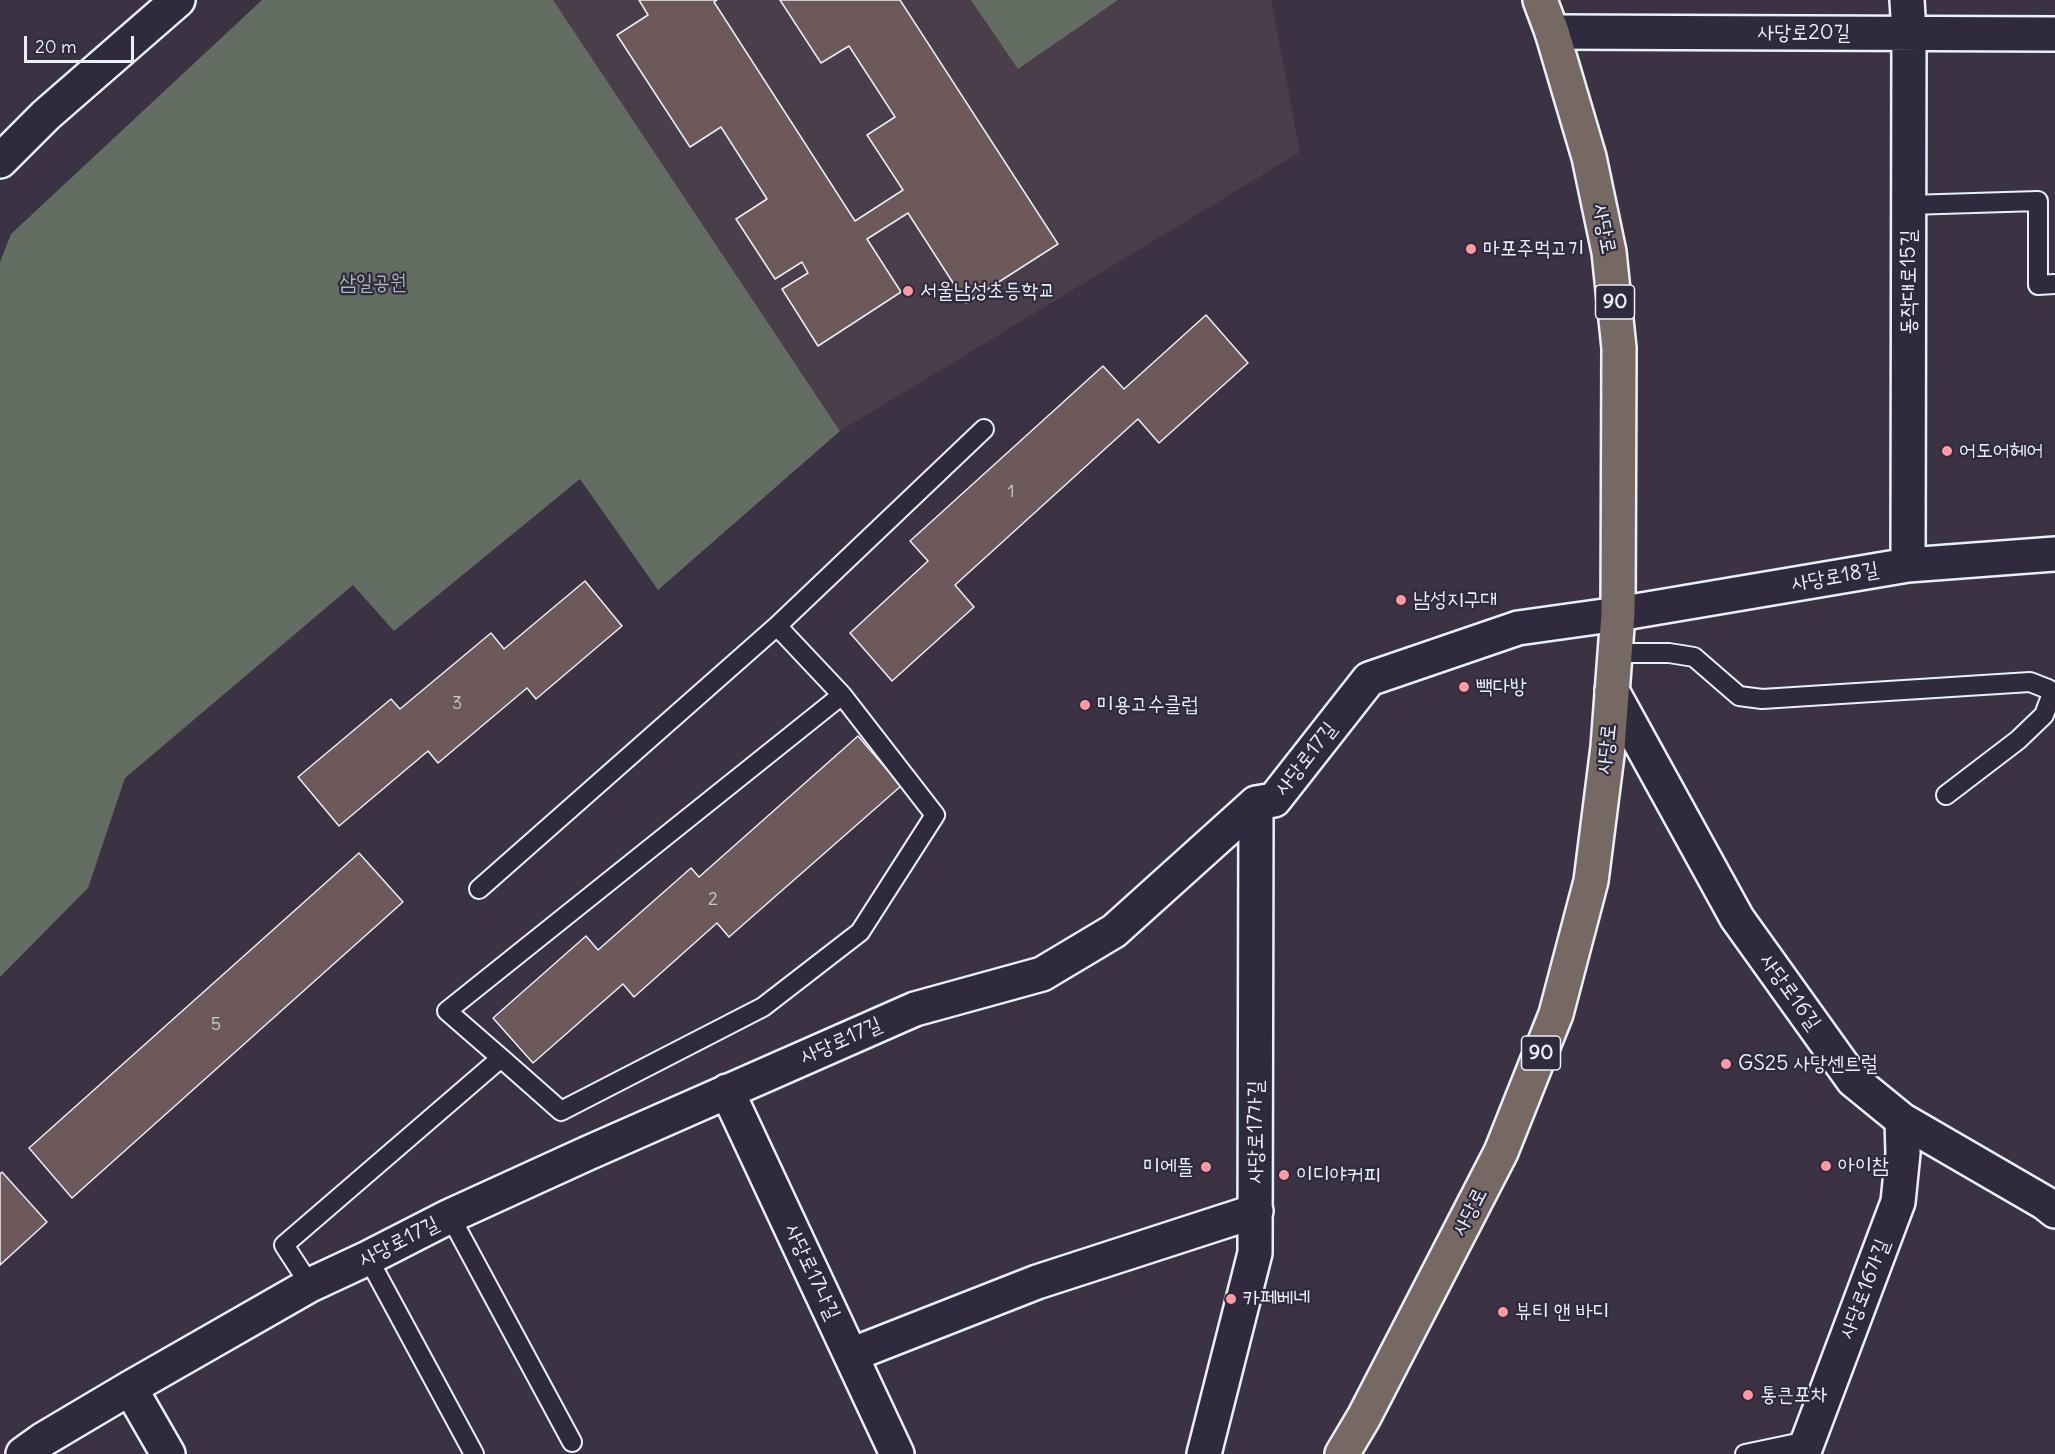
<!DOCTYPE html>
<meta charset="utf-8">
<style>
body{margin:0}
#map{position:relative;width:2055px;height:1454px;overflow:hidden;background:#3b3343;font-family:Delius,sans-serif}
canvas{display:block}
.scale{position:absolute;left:24px;top:36px;width:110px;height:27px;box-sizing:border-box;border:3px solid #e8f1f8;border-top:0;padding-left:8px;font-size:18px;line-height:21px;white-space:nowrap;color:#e8f1f8;-webkit-text-stroke:4px #2f2a3d;paint-order:stroke}
</style>
<div id="map">
<canvas width="2055" height="1454"></canvas>
<div class="scale">20 m</div>
</div>
<script>
const c = document.querySelector('canvas').getContext('2d');
c.lineJoin = 'round';
function fill(path, color) {
  c.fillStyle = color;
  c.fill(path, 'evenodd');
}
function trace(path, color, width, dash) {
  c.strokeStyle = color;
  c.lineWidth = width;
  c.lineCap = dash ? 'butt' : 'round';
  c.setLineDash(dash || []);
  c.stroke(path);
}
function label(font, color, halo, rows, align = 'center') {
  c.font = font + ' Delius,"Poor Story",sans-serif';
  c.lineWidth = 4.5;
  c.setLineDash([]);
  c.textBaseline = 'middle';
  c.strokeStyle = halo;
  c.fillStyle = color;
  for (const [text, x, y, turn = 0] of rows) {
    c.save();
    c.translate(x, y);
    c.rotate((+turn || 0) * Math.PI / 180);
    c.textAlign = isNaN(turn) ? turn : align;
    if (halo) c.strokeText(text, 0, 0);
    c.fillText(text, 0, 0);
    c.restore();
  }
}
const built = new Path2D(`
 M553 0H1271L1300 152 840 431Z`);
const green = new Path2D(`
 M262 0H553L840 431 658 590 580 479 394 631 353 585 125 778 88 888 0 977V262L11 234Z
 M971 0H1118L1018 69Z`);
const building = new Path2D(`
 M639 0H717L714 2 855 221 903 190 867 135 895 117 849 46 821 63 780 0H900L1058 244 966 303 908 213 867 239 901 292 818 346 782 289 808 273 802 262 775 279 736 219 767 199 721 127 690 147 617 35 648 15Z
 M1206 315 1248 363 1159 443 1138 419 955 585 974 607 892 681 850 633 928 561 910 541 1103 366 1124 389Z
 M585 581 622 626 536 699 527 688 438 763 428 751 339 826 298 777 391 699 400 709 491 633 504 649Z
 M858 736 901 786 729 937 717 923 634 997 623 984 533 1063 493 1018 586 936 598 950 691 868 699 877Z
 M359 853 403 902 72 1198 29 1148Z
 M2 1172 47 1222 0 1265V1174Z`);
const service = new Path2D(`
 M1909 205 2038 201V285L2055 284
 M777 626 984 429
 M1615 653H1669L1694 657 1739 696 1762 699 2030 682 2048 689 2051 696 2044 715 2018 740 1946 795
 M479 889 777 626 842 695
 M450 1216 572 1442
 M368 1258 474 1454
 M310 1285 284 1245 501 1058 561 1111 763 1007 860 932 935 815 842 695 447 1011 501 1058
 M1745 1454 1807 1441`);
const minor = new Path2D(`
 M1907 0 1909 33 1908 565
 M1552 32 2055 34
 M0 161 46 115 178 0
 M1612 691 1737 918 1853 1080 1902 1120 2045 1203 2055 1211
 M727 1091 897 1454
 M851 1355 1037 1282 1256 1211
 M130 1388 168 1454
 M23 1454 44 1439 130 1388 310 1285 368 1258 450 1216 588 1153 915 1009 1042 974 1114 931 1256 803 1274 800 1369 679 1518 628 1618 614 1908 565 2055 554
 M1204 1454 1255 1253 1256 803
 M1803 1454 1898 1202 1903 1153 1902 1120`);
const primary = new Path2D(`
 M1342 1454 1364 1417 1501 1152 1556 1014 1591 881 1608 747 1618 614 1619 348 1609 252 1589 157 1552 32 1540 0`);
const markers = [
 [1471,249,6,"#ff9aa2"],
 [908,291,6,"#ff9aa2"],
 [1947,451,6,"#ff9aa2"],
 [1401,600,6,"#ff9aa2"],
 [1464,687,6,"#ff9aa2"],
 [1085,705,6,"#ff9aa2"],
 [1726,1064,6,"#ff9aa2"],
 [1826,1166,6,"#ff9aa2"],
 [1206,1167,6,"#ff9aa2"],
 [1284,1175,6,"#ff9aa2"],
 [1231,1299,6,"#ff9aa2"],
 [1503,1312,6,"#ff9aa2"],
 [1748,1395,6,"#ff9aa2"]
];
const numberNames = [
 ["1",1011,492],
 ["3",457,704],
 ["2",713,900],
 ["5",216,1025]
];
const shields = [
 [1615,302,39],
 [1541,1053,39]
];
const shieldNames = [
 ["90",1615,302],
 ["90",1541,1053]
];
const streetNames = [
 ["사당로20길",1804,33],
 ["사당로",1604,229,79],
 ["동작대로15길",1909,282,-90],
 ["사당로18길",1835,577,-10],
 ["사당로",1607,749,-84],
 ["사당로17길",1306,759,-52],
 ["사당로16길",1790,992,54],
 ["사당로17길",841,1041,-24],
 ["사당로17가길",1256,1132,-90],
 ["사당로",1470,1212,-63],
 ["사당로17길",399,1242,-27],
 ["사당로17나길",812,1272,65],
 ["사당로16가길",1865,1289,-69]
];
const poiNames = [
 ["마포주먹고기",1483,249],
 ["서울남성초등학교",920,291],
 ["어도어헤어",1959,451],
 ["남성지구대",1413,600],
 ["빽다방",1476,687],
 ["미용고수클럽",1097,705],
 ["GS25 사당센트럴",1738,1064],
 ["아이참",1838,1166],
 ["미에뜰",1194,1167,"right"],
 ["이디야커피",1296,1175],
 ["카페베네",1243,1299],
 ["뷰티 앤 바디",1515,1312],
 ["통큰포차",1760,1395]
];
const parkNames = [
 ["삼일공원",373,283]
];
fill(built, '#4a3e4a');
fill(green, '#646d61');
fill(building, '#6d595a');
trace(building, '#e8f1f8', 1.5);
trace(service, '#e8f1f8', 22);
trace(minor, '#e8f1f8', 38);
trace(primary, '#e8f1f8', 38);
trace(service, '#2f2a3d', 18);
trace(minor, '#2f2a3d', 33);
trace(primary, '#766964', 33);
for (const [x, y, r, color] of markers) {
  const dot = new Path2D();
  dot.arc(x, y, r, 0, 2 * Math.PI);
  c.fillStyle = color;
  c.fill(dot);
  trace(dot, '#2f2a3d', 2);
}
label('18px', '#c9cbd0', null, numberNames);
for (const [x, y, w] of shields) {
  const box = new Path2D();
  box.roundRect(x - w / 2, y - 17, w, 34, 4.5);
  c.fillStyle = '#2f2a3d';
  c.fill(box);
  trace(box, '#e8f1f8', 1.5);
}
label('bold 20px', '#e8f1f8', null, shieldNames);
label('21px', '#e8f1f8', '#2f2a3d', streetNames);
label('21px', '#e8f1f8', '#2f2a3d', poiNames, 'left');
label('21px', '#adb6b4', '#2f2a3d', parkNames);
</script>
